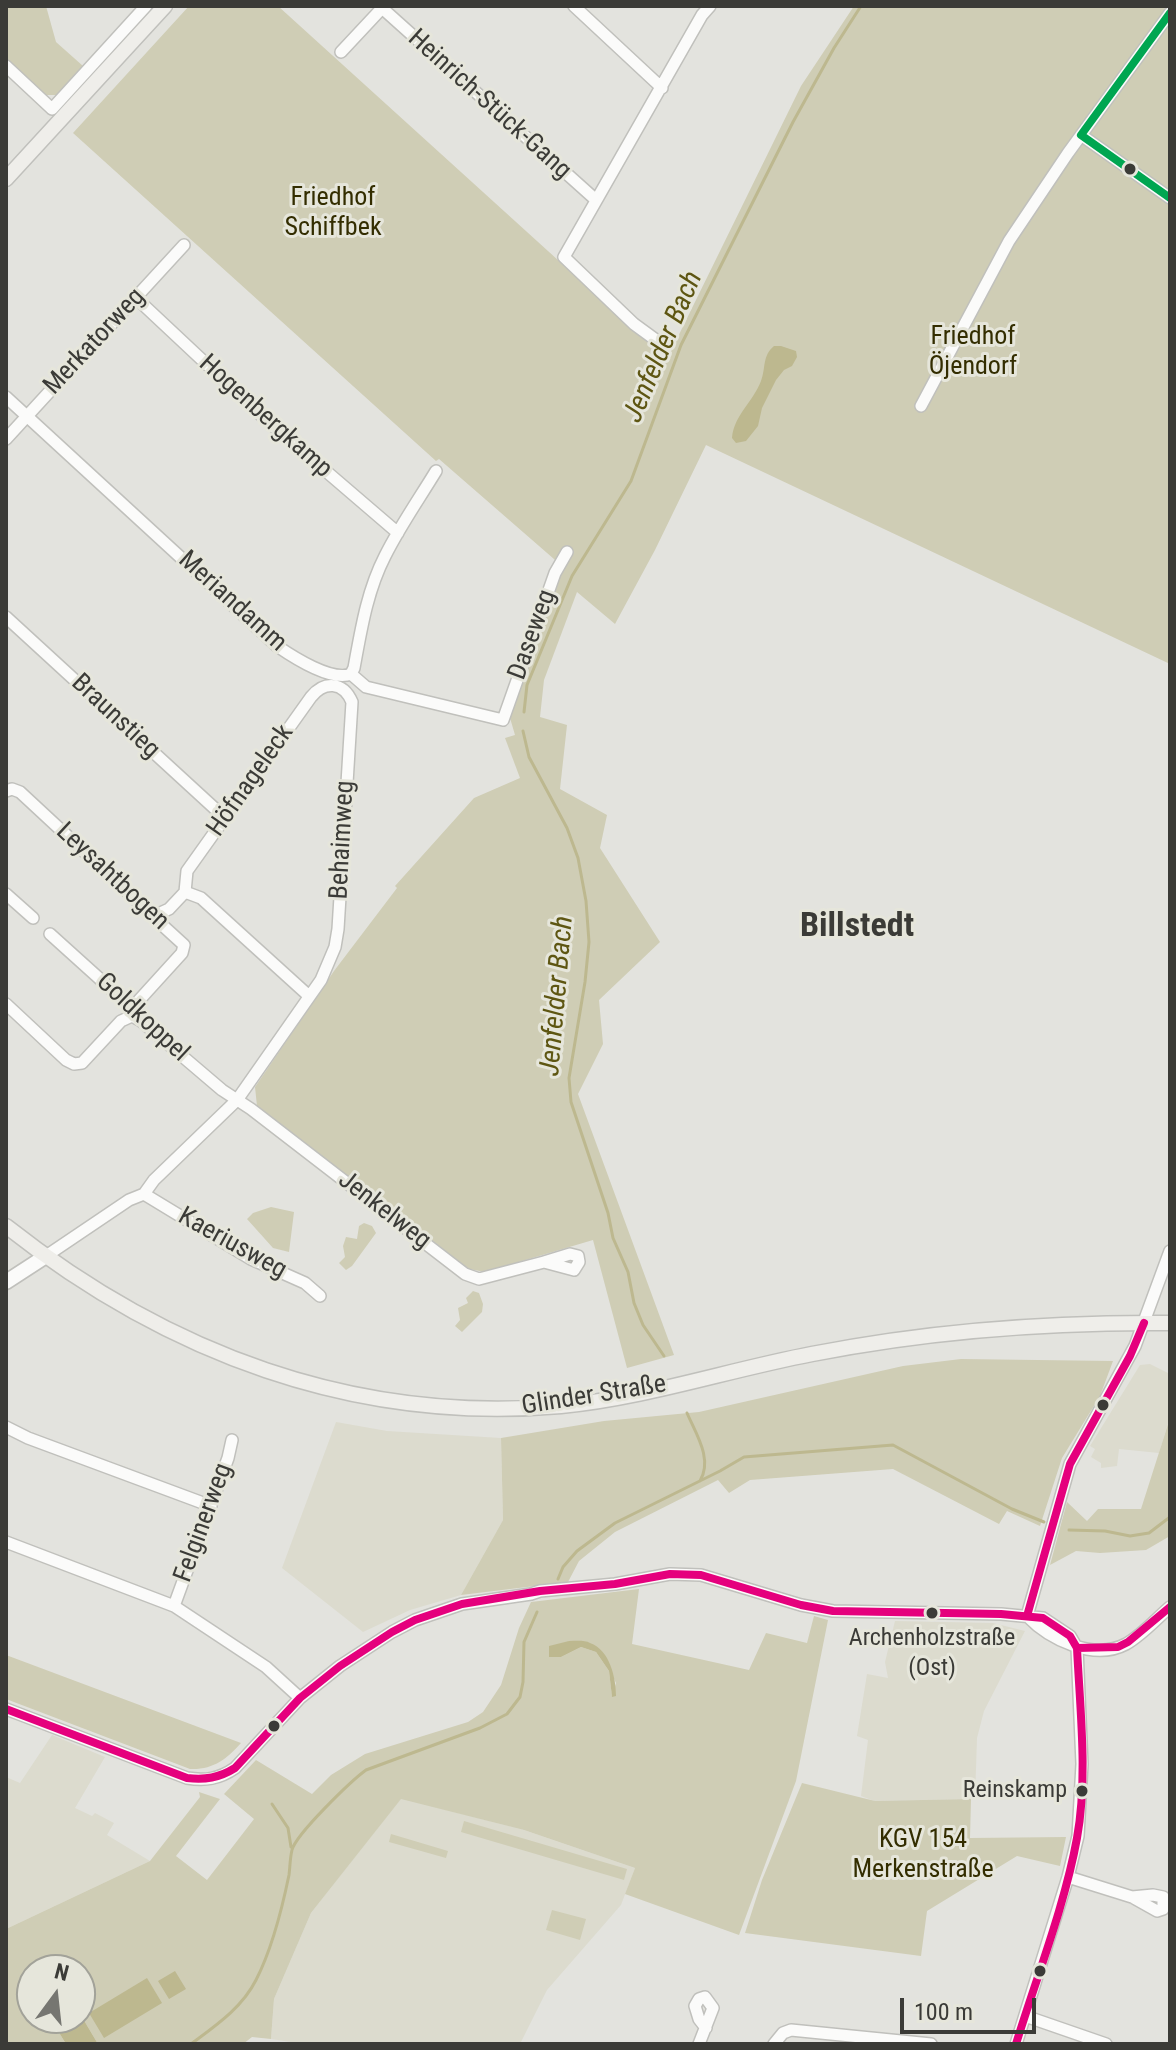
<!DOCTYPE html>
<meta charset="utf-8">
<style>
body{margin:0}
#map{position:relative;width:1176px;height:2050px;overflow:hidden;background:#e3e3de;font-family:"Roboto Condensed",sans-serif}
canvas{display:block}
.frame{position:absolute;inset:0;border:8px solid #3b3b37;pointer-events:none}
.north{position:absolute;left:16px;top:1954px;width:80px;height:80px;box-sizing:border-box;background:#e6e6db;border:2px solid #a2a299;border-radius:50%;rotate:15deg;font-size:22px;font-weight:700;line-height:32px;text-align:center;color:#3b3b37}
.north::after{content:'';display:block;margin:auto;width:28px;height:36px;background:#767671;clip-path:polygon(50% 0,100% 100%,50% 72%,0 100%)}
.scale{position:absolute;left:900px;top:1998px;width:136px;height:36px;box-sizing:border-box;border:4px solid #3b3b37;border-top:0;padding-left:10px;font-size:24px;line-height:28px;white-space:nowrap;color:#3b3b37;-webkit-text-stroke:6px #e6e6db;paint-order:stroke}
</style>
<div id="map">
<canvas width="1176" height="2050"></canvas>
<div class="frame"></div>
<div class="north">N</div>
<div class="scale">100 m</div>
</div>
<script>
const c = document.querySelector('canvas').getContext('2d');
c.lineJoin = 'round';
function fill(path, color) {
  c.fillStyle = color;
  c.fill(path, 'evenodd');
}
function trace(path, color, width, dash) {
  c.strokeStyle = color;
  c.lineWidth = width;
  c.lineCap = dash ? 'butt' : 'round';
  c.setLineDash(dash || []);
  c.stroke(path);
}
function label(font, color, halo, rows, align = 'center') {
  c.font = font + ' "Roboto Condensed",sans-serif';
  c.lineWidth = 6;
  c.setLineDash([]);
  c.textBaseline = 'middle';
  c.strokeStyle = halo;
  c.fillStyle = color;
  for (const [text, x, y, turn = 0] of rows) {
    c.save();
    c.translate(x, y);
    c.rotate((+turn || 0) * Math.PI / 180);
    c.textAlign = isNaN(turn) ? turn : align;
    if (halo) c.strokeText(text, 0, 0);
    c.fillText(text, 0, 0);
    c.restore();
  }
}
const built = new Path2D(`
 M1150 1364 1170 1374V1417L1159 1453 1119 1449 1117 1466 1101 1468V1463L1091 1457 1095 1449 1090 1446 1140 1365Z
 M336 1422 387 1431 501 1438 503 1520 461 1595 410 1610 363 1632 282 1568Z
 M895 1621 993 1623 1025 1631 984 1711 977 1738 975 1799 874 1801 861 1796 868 1740 857 1736 867 1674 888 1678 885 1662Z
 M52 1735 105 1757 75 1808 92 1816 95 1813 114 1823 107 1835 150 1861 6 1929V1777L20 1783Z
 M401 1798 524 1830 635 1868 621 1905 547 1990 520 2044H304L271 2039 274 1999 311 1913Z`);
const green = new Path2D(`
 M6 6H46L56 42 83 66 57 95H46L6 58Z
 M189 6H278L667 359 801 86 854 6H1170V664L706 445 655 550 615 624 577 592 544 680 540 717 567 725 560 789 607 815 600 848 660 942 599 1000 603 1044 578 1094 674 1355 627 1368 593 1240 485 1272 469 1269 257 1106 255 1087 334 971 397 888 395 886 474 798 520 778 505 738 515 735 508 711 562 566 439 459 436 461 73 133Z
 M271 1207 294 1212 289 1252 273 1248 247 1219 253 1213Z
 M364 1223 372 1226 376 1233 352 1266 346 1270 339 1263 345 1257 343 1246 346 1237 357 1239 359 1226Z
 M473 1291 479 1293 483 1304 482 1312 462 1332 455 1326 460 1320 458 1308 468 1303 466 1298Z
 M961 1359 1113 1361 1100 1396 1062 1458 1040 1526 1007 1511 999 1524 893 1469 750 1480 729 1493 718 1480 615 1532 579 1561 568 1582 461 1595 503 1520 501 1438 604 1421 699 1412 903 1366Z
 M1170 1418V1536L1146 1550 1100 1553 1076 1551 1050 1565 1067 1502 1087 1521 1098 1509H1141Z
 M639 1589 632 1644 749 1670 766 1633 807 1643 814 1616 828 1620 796 1781 739 1935 625 1894 635 1868 524 1830 401 1799 311 1913 274 1999 271 2039 252 2037 243 2044H98L82 2017 58 2031 66 2044H6V1929L150 1861 200 1797 199 1792 220 1799 176 1856 207 1880 254 1819 224 1794 256 1760 312 1794 331 1775 365 1754 468 1722 483 1712 501 1685 519 1628 531 1602ZM569 1641C605 1644 601 1653 616 1683L612 1696 609 1671 596 1652 581 1647 561 1657ZM32 1970H80V2018H32Z
 M6 1655 241 1743C227 1759 213 1770 190 1769L6 1699Z
 M802 1783 875 1801 971 1799 970 1838 1066 1837 1060 1866 1017 1856 927 1911 921 1956 745 1933 762 1880Z
 M464 1821 627 1869 624 1880 461 1832Z
 M391 1834 448 1851 446 1858 389 1842Z
 M552 1910 586 1919 580 1940 546 1930Z`);
const water = new Path2D(`
 M774 346H781L796 351 797 357 792 366 784 370 776 380 762 408 758 426 746 441 736 443 732 438C734 415 753 402 761 381 766 368 762 356 774 346Z
 M569 1641C576 1641 585 1640 590 1643 610 1650 616 1678 616 1696L612 1697 609 1671 596 1652 581 1647 561 1657H549V1646Z
 M175 1971 186 1989 169 1999 158 1981Z
 M147 1978 162 2003 104 2038 89 2013Z
 M82 2017 98 2044H66L58 2031Z`);
const stream = new Path2D(`
 M524 712 527 685 572 576 631 481 681 345 793 122 834 48 861 6
 M523 731 529 757 567 828 578 858 586 901 589 942 585 982 569 1078 571 1102 608 1213 613 1238 628 1272 634 1303 643 1325 664 1356
 M687 1413C696 1434 713 1459 700 1481
 M1069 1530 1105 1531 1130 1536 1149 1533 1170 1517
 M558 1579 563 1567 577 1551 615 1523 720 1471 744 1457 893 1445 1012 1509 1044 1522
 M272 1804 288 1828 291 1847
 M191 2044C215 2026 242 2008 256 1980 272 1949 282 1909 289 1875 290 1867 290 1858 292 1850 296 1834 351 1781 366 1770L480 1728 507 1714 520 1697 523 1682 524 1642 537 1612`);
const minor = new Path2D(`
 M574 6 662 88
 M382 8 596 200
 M341 52 384 6
 M6 66 52 109
 M52 109 146 6
 M1081 135 1170 198
 M136 298 264 418 398 533
 M660 343 634 324 564 257 702 15 710 6
 M6 397 277 646C293 657 332 682 351 674L366 687 503 720 555 573 567 552
 M921 406 1009 241 1068 153 1170 13
 M6 439 184 245
 M6 617 224 817
 M351 674 354 668C361 630 367 591 385 556 400 526 419 499 436 471
 M6 791 12 789 20 792 146 909 158 914 161 924 184 945 182 953 132 1008V1011
 M6 894 33 918
 M158 914 169 909 185 892
 M50 934 132 1008V1016L141 1021 222 1090 251 1109 465 1274 479 1279 544 1262 574 1270 579 1262 578 1256 570 1254 544 1262
 M6 1004 66 1060 74 1064 82 1063 121 1021 132 1016
 M144 1194 251 1259 305 1283 320 1296
 M46 1256 129 1200 144 1194 154 1180 237 1100 321 980 335 947 338 929 352 702C343 681 324 681 311 697L187 871 185 892 201 898 309 996
 M6 1427 28 1438 211 1506
 M6 1542 174 1606 266 1667 300 1698
 M174 1606 228 1458 232 1440
 M1027 1616 1070 1464 1135 1346 1170 1251
 M1027 1616C1050 1640 1094 1661 1126 1644 1142 1635 1156 1619 1170 1607
 M6 1709 187 1778C205 1781 219 1779 235 1768L300 1698 340 1666 392 1632 415 1620 462 1604 531 1594 540 1591 615 1584 670 1574 701 1575 801 1605 833 1611 1001 1614 1043 1618 1070 1636 1077 1648 1082 1764 1078 1836 1068 1877 1016 2044
 M1068 1877 1132 1897 1157 1911 1163 1909V1897L1153 1895 1132 1897
 M1025 2016 1106 2044
 M699 2044 713 2008 705 1997 699 1999 695 2006 699 2019 706 2028
 M774 2044 783 2033 791 2030 931 2044`);
const tertiary = new Path2D(`
 M6 1282 46 1256`);
const secondary = new Path2D(`
 M6 179 165 6
 M6 1226C167 1353 354 1424 561 1406 645 1398 728 1370 812 1354 929 1331 1050 1322 1170 1323`);
const bus1 = new Path2D(`
 M1027 1616 1070 1464 1130 1356 1144 1323
 M1077 1648 1118 1647 1128 1642 1170 1607
 M6 1709 187 1778C205 1780 219 1778 235 1768L300 1698 340 1666 392 1632 415 1620 462 1604 540 1591 615 1584 670 1574 701 1575 801 1605 833 1611 1001 1614 1043 1618 1070 1636 1077 1648C1080 1709 1088 1778 1077 1838 1065 1905 1036 1979 1016 2044`);
const bus2 = new Path2D(`
 M1081 135 1170 13
 M1081 135 1170 198`);
const markers = [
 [1130,169,7,"#3b3b37"],
 [1103,1405,7,"#3b3b37"],
 [932,1613,7,"#3b3b37"],
 [274,1726,7,"#3b3b37"],
 [1082,1791,7,"#3b3b37"],
 [1040,1971,7,"#3b3b37"]
];
const busNames = [
 ["Archenholzstraße",932,1639],
 ["(Ost)",932,1669],
 ["Reinskamp",1067,1791,"right"]
];
const streetNames = [
 ["Heinrich-Stück-Gang",489,105,42],
 ["Merkatorweg",95,342,-47],
 ["Hogenbergkamp",265,417,42],
 ["Meriandamm",232,602,42],
 ["Daseweg",533,635,-70],
 ["Braunstieg",115,717,43],
 ["Höfnageleck",251,781,-55],
 ["Behaimweg",343,840,-87],
 ["Leysahtbogen",112,877,43],
 ["Goldkoppel",142,1018,43],
 ["Jenkelweg",384,1211,38],
 ["Kaeriusweg",232,1244,29],
 ["Glinder Straße",594,1396,-9],
 ["Felginerweg",204,1523,-70]
];
const parkNames = [
 ["Friedhof",333,198],
 ["Schiffbek",333,228],
 ["Friedhof",973,337],
 ["Öjendorf",973,367],
 ["KGV 154",923,1840],
 ["Merkenstraße",923,1870]
];
const waterNames = [
 ["Jenfelder Bach",664,347,-67],
 ["Jenfelder Bach",558,996,-85]
];
const districtNames = [
 ["Billstedt",857,927]
];
fill(built, '#dcdbce');
fill(green, '#cfcdb5');
fill(water, '#bdb88f');
trace(stream, '#bdb88f', 3);
trace(minor, '#c0c0bc', 14);
trace(tertiary, '#c0c0bc', 17);
trace(secondary, '#c0c0bc', 17);
trace(minor, '#fbfbfa', 11);
trace(tertiary, '#fbfbfa', 14);
trace(secondary, '#efeeea', 14);
trace(bus1, '#e5007d', 8);
trace(bus2, '#00a651', 8);
for (const [x, y, r, color] of markers) {
  const dot = new Path2D();
  dot.arc(x, y, r, 0, 2 * Math.PI);
  c.fillStyle = color;
  c.fill(dot);
  trace(dot, '#e6e6db', 3);
}
label('24px', '#3b3b37', '#e6e6db', busNames);
label('26px', '#3b3b37', '#e6e6db', streetNames);
label('26px', '#332d00', '#e6e6db', parkNames);
label('italic 28px', '#5e5612', '#e6e6db', waterNames);
label('bold 34px', '#3b3b37', '#e6e6db', districtNames);
</script>
